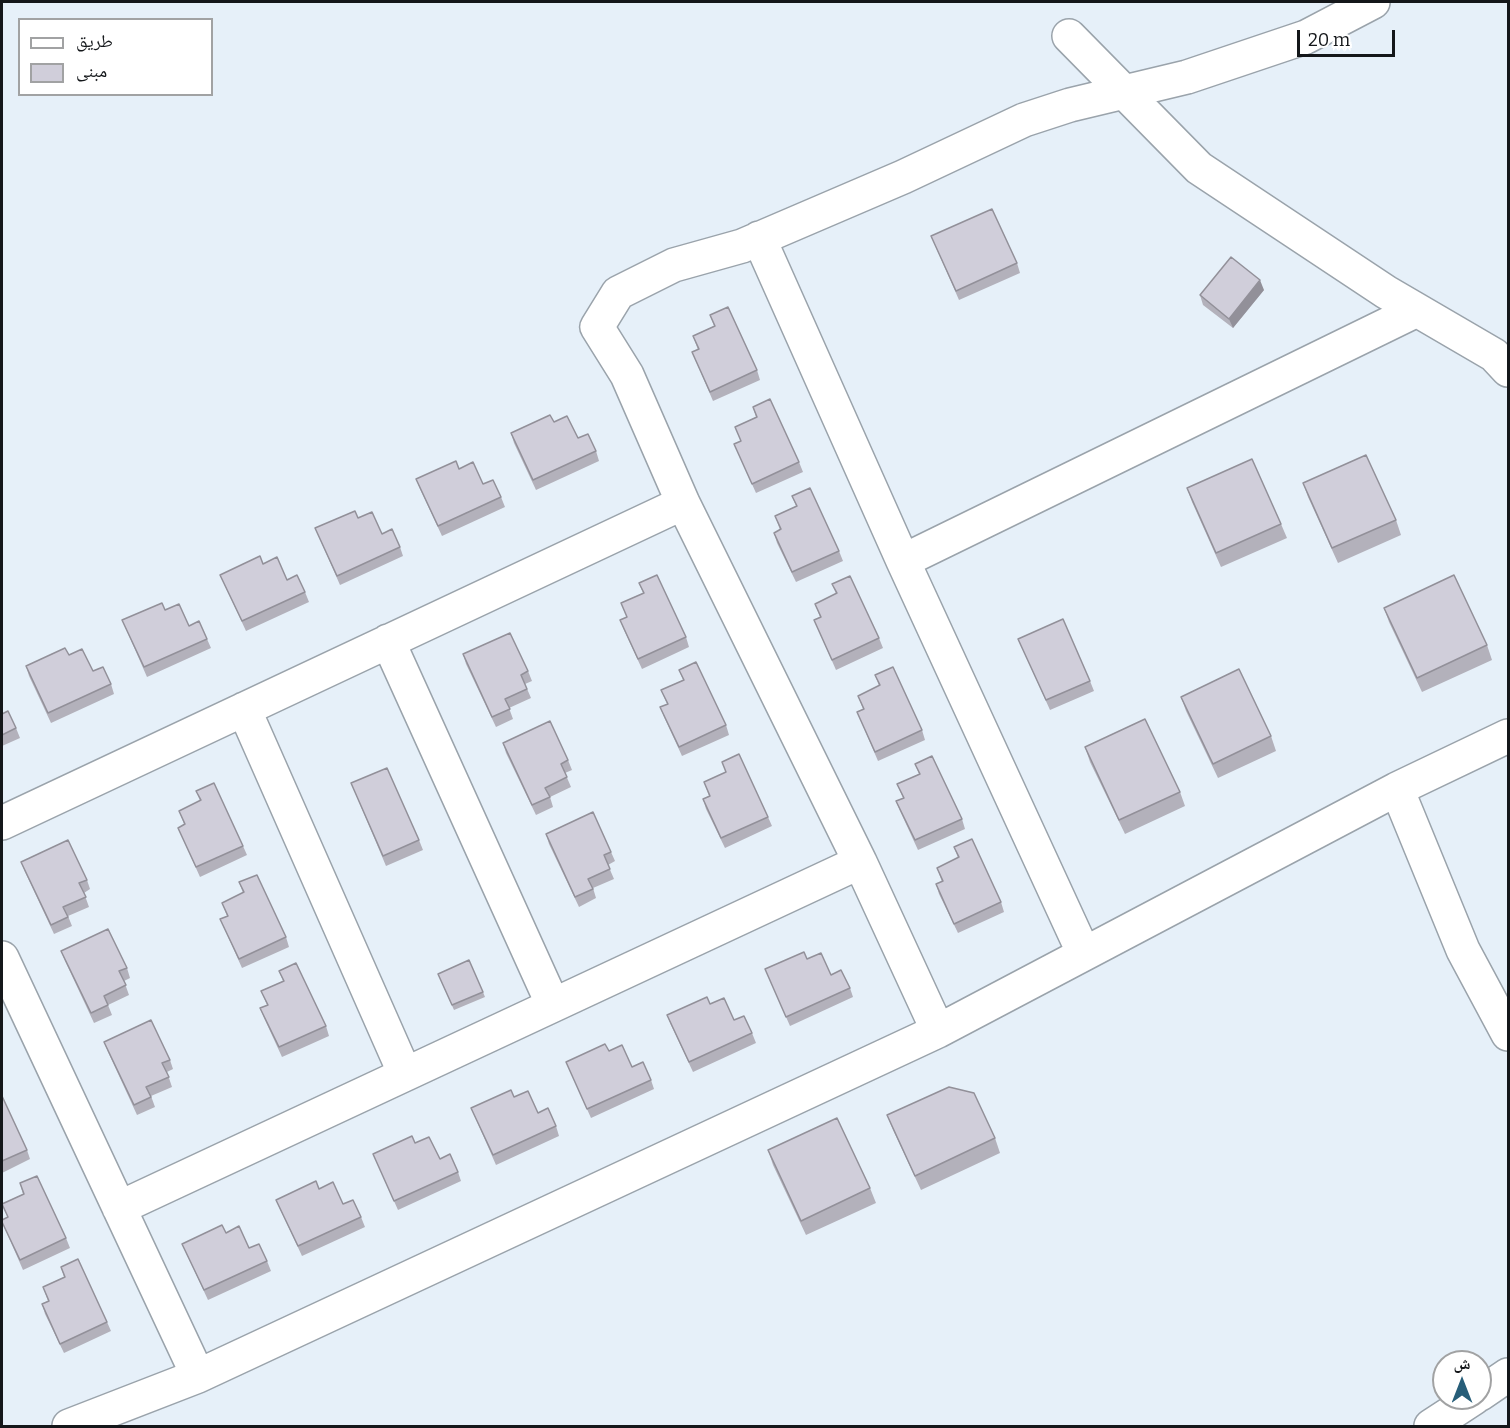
<!DOCTYPE html>
<meta charset="utf-8">
<style>
body{margin:0}
#map{position:relative;width:1510px;height:1428px;overflow:hidden;background:#e6f0f9;font-family:Bitter,"Noto Naskh Arabic",serif}
canvas{display:block}
.frame{position:absolute;inset:0;border:3px solid #14171a;pointer-events:none}
.legend{position:absolute;left:18px;top:18px;width:195px;height:78px;box-sizing:border-box;background:#fff;border:2px solid #a1a2a3;margin:0;padding:8px 10px;list-style:none;font-size:18px;color:#14171a}
.legend li{display:flex;align-items:center;gap:12px;height:30px}
.legend b{width:30px;border:2px solid #a1a2a3}
.north{position:absolute;left:1432px;top:1350px;width:60px;height:60px;box-sizing:border-box;background:#fff;border:2px solid #a1a2a3;border-radius:50%;rotate:0deg;font-size:16px;font-weight:700;line-height:24px;text-align:center;color:#14171a}
.north::after{content:'';display:block;margin:auto;width:21px;height:27px;background:#275e79;clip-path:polygon(50% 0,100% 100%,50% 72%,0 100%)}
.scale{position:absolute;left:1297px;top:30px;width:98px;height:27px;box-sizing:border-box;border:3px solid #14171a;border-top:0;padding-left:8px;font-size:18px;line-height:21px;white-space:nowrap;color:#14171a;-webkit-text-stroke:4px #fff;paint-order:stroke}
</style>
<div id="map">
<canvas width="1510" height="1428"></canvas>
<div class="frame"></div>
<ul class="legend">
<li><b style="height:8px;background:#fff"></b>طريق</li>
<li><b style="height:16px;background:#d0ceda"></b>مبنى</li>
</ul>
<div class="north">ش</div>
<div class="scale">20 m</div>
</div>
<script>
const c = document.querySelector('canvas').getContext('2d');
c.lineJoin = 'round';
function trace(path, color, width, dash) {
  c.strokeStyle = color;
  c.lineWidth = width;
  c.lineCap = dash ? 'butt' : 'round';
  c.setLineDash(dash || []);
  c.stroke(path);
}
function fill(path, color) {
  c.fillStyle = color;
  c.fill(path, 'evenodd');
}
const street = new Path2D(`
 M1069 36 1199 168 1386 292 1494 355 1508 370
 M759 238 903 561 1084 954
 M903 561 1417 310
 M388 641 553 1005
 M244 709 405 1074
 M1397 789 1508 736
 M2 823 683 503
 M2 958 198 1376
 M938 1031 860 862 683 503 627 375 597 327 618 293 674 265 742 246 903 177 1024 120 1070 105 1187 77 1306 37 1373 2
 M119 1208 860 862
 M69 1426 198 1376 938 1031 1397 789 1463 950 1508 1034`);
const secondary = new Path2D(`
 M1480 1394 1508 1375
 M1431 1426 1474 1398`);
const wall = new Path2D(`
 M931 236 1017 263 1020 273 959 300Z
 M1264 290 1233 328 1203 305 1200 295Z
 M710 315 757 370 760 380 713 401 692 352 698 350 693 336 714 326Z
 M753 407 799 462 803 472 756 493 734 444 741 441 735 427 756 417Z
 M554 422 596 451 599 461 536 490 514 443 511 433Z
 M459 469 501 497 505 507 442 536 420 489 416 479Z
 M1303 483 1396 520 1401 535 1338 563 1308 497Z
 M1187 488 1281 524 1287 538 1221 567 1192 502Z
 M792 496 839 551 843 561 796 582 777 543 774 533 780 530 775 516 796 506Z
 M315 528 382 534 400 547 403 556 340 585Z
 M263 564 305 592 309 602 246 631 220 575Z
 M639 583 686 637 689 647 642 669 624 630 620 620 627 617 621 603 643 593Z
 M832 584 879 638 883 648 836 670 814 620 820 617 815 604 836 594Z
 M1384 608 1487 645 1492 660 1422 692 1389 622Z
 M165 610 207 639 211 648 147 677 122 620Z
 M1018 639 1090 681 1094 691 1050 710Z
 M463 654 528 671 532 681 525 684 531 698 509 708 513 719 496 727 466 664Z
 M69 655 111 684 114 694 51 723 29 676 26 666Z
 M679 670 726 725 729 735 682 756 664 717 660 707 667 704 661 690 683 680Z
 M875 675 922 730 925 740 878 761 857 712 863 709 858 696 879 686Z
 M1181 697 1271 736 1276 751 1218 778 1186 711Z
 M2 714 16 728 20 738 2 746Z
 M503 743 568 760 572 770 565 773 571 787 550 797 553 807 536 815 506 753Z
 M1085 747 1180 792 1185 806 1125 834 1090 762Z
 M722 762 768 817 772 826 725 848 706 809 703 799 709 796 704 782 726 772Z
 M915 764 962 819 965 829 918 850 900 811 896 801 903 798 897 784 919 774Z
 M351 783 419 840 423 850 386 866Z
 M196 791 243 846 247 855 200 877 178 828 184 824 179 811 200 801Z
 M546 834 611 852 615 861 608 865 614 879 593 888 596 898 579 907 549 844Z
 M954 847 1001 902 1004 912 958 933 939 894 936 884 942 882 937 868 958 858Z
 M21 862 87 880 90 889 84 893 89 907 68 916 72 926 54 934 25 872Z
 M239 882 286 937 289 947 242 968 220 919 227 916 222 903 243 893Z
 M61 951 127 968 130 978 124 981 129 995 108 1005 112 1015 94 1023 65 961Z
 M807 959 850 988 853 997 790 1026 765 969Z
 M279 971 326 1026 329 1036 282 1057 264 1018 260 1008 267 1005 261 991 283 981Z
 M440 979 483 992 485 997 454 1010Z
 M710 1004 752 1033 756 1043 693 1072 671 1025 667 1015Z
 M104 1042 170 1060 173 1069 167 1072 172 1087 151 1096 155 1107 137 1115 108 1052Z
 M609 1051 651 1080 654 1089 591 1118 566 1062Z
 M2 1096 27 1150 30 1159 2 1173Z
 M514 1097 556 1126 559 1136 496 1165 471 1108Z
 M887 1115 995 1138 1000 1153 921 1190 893 1130Z
 M415 1143 458 1172 461 1181 398 1210 373 1154Z
 M768 1150 870 1188 876 1203 806 1235 773 1165Z
 M20 1183 66 1238 70 1248 23 1270 2 1222 8 1218 2 1204 23 1194Z
 M319 1189 361 1217 365 1227 302 1256 280 1209 276 1200Z
 M182 1244 249 1248 267 1261 271 1271 208 1300Z
 M61 1267 107 1322 111 1331 64 1353 45 1314 42 1304 48 1301 43 1287 64 1277Z`);
const shadedWall = new Path2D(`
 M1260 280 1264 290 1233 328 1229 319Z`);
const building = new Path2D(`
 M992 209 1017 263 956 291 931 236Z
 M1231 257 1260 280 1229 319 1200 295Z
 M728 307 757 370 710 392 692 352 699 349 693 336 715 326 710 315Z
 M770 399 799 462 752 484 734 444 741 441 735 427 757 417 753 407Z
 M550 415 554 422 567 416 578 438 588 434 596 451 533 480 511 433Z
 M1366 455 1396 520 1332 548 1303 483Z
 M1252 459 1281 524 1216 553 1187 488Z
 M456 461 459 469 473 462 483 484 493 480 501 497 438 526 416 479Z
 M810 488 839 551 792 572 774 533 781 529 775 516 797 506 792 496Z
 M355 511 358 518 372 512 382 534 392 529 400 547 337 576 315 528Z
 M260 556 263 564 277 557 287 580 297 575 305 592 242 621 220 575Z
 M657 575 686 637 638 659 620 620 627 617 621 603 644 593 639 583Z
 M1454 575 1487 645 1417 678 1384 608Z
 M850 576 879 638 832 660 814 620 821 617 815 604 837 593 832 584Z
 M162 603 165 610 179 604 189 626 199 621 207 639 144 667 122 620Z
 M1063 619 1090 681 1046 700 1018 639Z
 M510 633 528 671 521 675 527 689 505 699 510 709 492 717 463 654Z
 M65 648 69 655 82 649 93 671 103 667 111 684 48 713 26 666Z
 M696 662 726 725 679 747 660 707 668 704 661 690 684 680 679 670Z
 M893 667 922 730 875 752 857 712 864 709 858 696 880 685 875 675Z
 M1239 669 1271 736 1213 764 1181 697Z
 M8 711 16 728 2 735V714Z
 M1145 719 1180 792 1119 820 1085 747Z
 M550 721 568 760 561 764 567 777 545 788 550 797 532 805 503 743Z
 M739 754 768 817 721 838 703 799 710 796 704 782 726 772 722 762Z
 M932 756 962 819 915 840 896 801 904 798 897 784 920 774 915 764Z
 M387 768 419 840 383 856 351 783Z
 M214 783 243 846 196 867 178 828 185 824 179 811 201 800 196 791Z
 M593 812 611 852 604 855 610 869 588 879 593 889 575 897 546 834Z
 M972 839 1001 902 954 924 936 884 943 881 937 868 959 857 954 847Z
 M68 840 87 880 79 883 86 897 63 907 68 917 51 925 21 862Z
 M257 875 286 937 239 959 220 919 228 916 222 903 244 892 239 882Z
 M108 929 127 968 119 971 126 985 104 996 108 1005 91 1013 61 951Z
 M804 952 807 959 821 953 831 975 841 970 850 988 786 1017 765 969Z
 M469 960 483 992 452 1005 438 974Z
 M296 963 326 1026 279 1047 260 1008 268 1005 261 991 284 981 279 971Z
 M707 997 710 1004 724 998 734 1020 744 1016 752 1033 689 1062 667 1015Z
 M151 1020 170 1060 162 1063 169 1077 146 1087 151 1097 134 1105 104 1042Z
 M605 1044 609 1051 622 1045 632 1067 643 1062 651 1080 587 1109 566 1062Z
 M949 1087 974 1093 995 1138 915 1176 887 1115Z
 M511 1090 514 1097 528 1091 538 1113 548 1108 556 1126 493 1155 471 1108Z
 M2 1096 27 1150 2 1161Z
 M837 1118 870 1188 801 1221 768 1150Z
 M412 1136 415 1143 429 1137 440 1159 450 1154 458 1172 394 1201 373 1154Z
 M37 1176 66 1238 20 1260 2 1222V1220L8 1217 2 1204 24 1194 20 1183Z
 M316 1181 319 1189 333 1182 343 1204 353 1200 361 1217 298 1246 276 1200Z
 M222 1225 226 1233 239 1226 249 1248 259 1244 267 1261 204 1290 182 1244Z
 M78 1259 107 1322 60 1344 42 1304 49 1301 43 1287 65 1277 61 1267Z`);
trace(street, '#9aa3ab', 36);
trace(secondary, '#9aa3ab', 36);
trace(street, '#fff', 33);
trace(secondary, '#fff', 33);
fill(wall, '#b3b1bb');
fill(shadedWall, '#929099');
fill(building, '#d0ceda');
trace(building, '#929099', 1.5);
</script>
